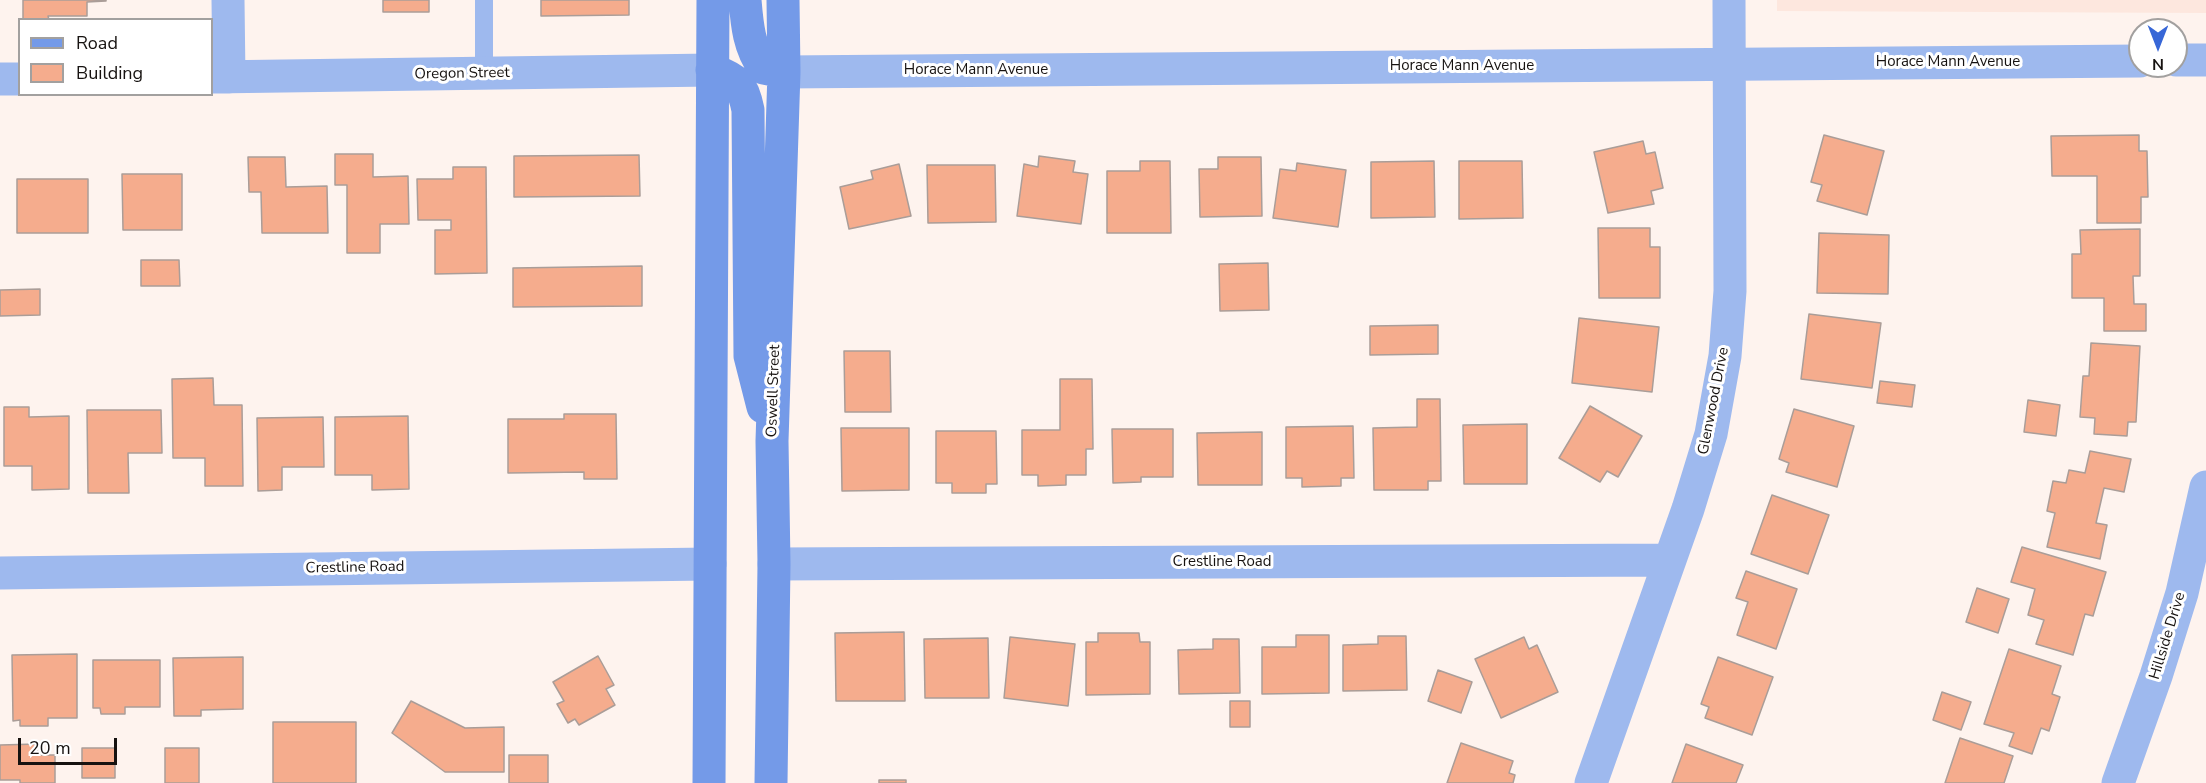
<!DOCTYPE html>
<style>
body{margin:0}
#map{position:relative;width:2206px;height:783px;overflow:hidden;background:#fef3ee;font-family:"Nunito Sans",sans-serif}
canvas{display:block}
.legend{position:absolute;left:18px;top:18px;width:195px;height:78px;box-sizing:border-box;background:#fff;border:2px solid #a2a09f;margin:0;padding:8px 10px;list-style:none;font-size:18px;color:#161210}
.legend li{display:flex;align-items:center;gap:12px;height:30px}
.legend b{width:30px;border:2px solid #a2a09f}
.north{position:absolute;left:2128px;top:18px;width:60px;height:60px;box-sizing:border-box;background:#fff;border:2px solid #a2a09f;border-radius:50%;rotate:180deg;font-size:16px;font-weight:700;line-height:24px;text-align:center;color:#161210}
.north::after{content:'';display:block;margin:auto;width:21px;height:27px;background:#3767d7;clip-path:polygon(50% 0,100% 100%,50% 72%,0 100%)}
.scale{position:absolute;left:18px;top:738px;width:99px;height:27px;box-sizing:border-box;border:3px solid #161210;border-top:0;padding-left:8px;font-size:18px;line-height:21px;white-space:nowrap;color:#161210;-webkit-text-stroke:4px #fff;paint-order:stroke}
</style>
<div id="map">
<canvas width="2206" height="783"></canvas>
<ul class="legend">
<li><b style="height:8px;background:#749ae8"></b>Road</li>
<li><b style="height:16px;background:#f5ac8d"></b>Building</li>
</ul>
<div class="north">N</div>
<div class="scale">20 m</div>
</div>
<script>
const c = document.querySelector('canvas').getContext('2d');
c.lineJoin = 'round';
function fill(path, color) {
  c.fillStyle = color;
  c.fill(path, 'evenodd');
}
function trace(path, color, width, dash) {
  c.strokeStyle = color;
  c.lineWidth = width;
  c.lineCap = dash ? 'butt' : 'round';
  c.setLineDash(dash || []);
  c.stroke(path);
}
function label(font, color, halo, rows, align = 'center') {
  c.font = font + ' "Nunito Sans",sans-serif';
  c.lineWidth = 6;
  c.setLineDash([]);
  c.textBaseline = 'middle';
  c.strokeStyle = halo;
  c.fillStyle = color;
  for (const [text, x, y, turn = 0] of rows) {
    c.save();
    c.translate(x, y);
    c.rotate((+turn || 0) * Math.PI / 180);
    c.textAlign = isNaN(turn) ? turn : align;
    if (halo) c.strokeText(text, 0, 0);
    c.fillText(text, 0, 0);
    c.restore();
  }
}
const built = new Path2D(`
 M1777 0H2206V13L1777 11Z`);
const building = new Path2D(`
 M23 0H106V1L87 2V16H48L49 20H23Z
 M383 0H429V12H383Z
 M541 0H629V15L541 16Z
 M1824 135 1884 151 1867 215 1817 201 1822 185 1811 182Z
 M2139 135V151H2147L2148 197H2141V223H2097V176H2052L2051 136Z
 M1643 141 1646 154 1655 152 1663 188 1651 191 1654 204 1608 213 1594 152Z
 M335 154H373V177L408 176 409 224H380V253H347V185H335Z
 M639 155 640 196 514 197V156Z
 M1039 156 1075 161 1073 172 1088 174 1081 224 1017 216 1024 164 1038 167Z
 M248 157H285L286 187 327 186 328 233H262L261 192H249Z
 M1218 157H1261L1262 216 1200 217 1199 169H1218Z
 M1140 161H1170L1171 233H1107V171H1140Z
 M1434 161 1435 217 1371 218V162Z
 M1459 161H1522L1523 218 1459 219Z
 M1297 163 1346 170 1338 227 1273 218 1280 169 1296 171Z
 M899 164 911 216 849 229 840 187 873 179 871 171Z
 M927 165H995L996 222 928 223Z
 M453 167H486L487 273 435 274V230H451V220H418L417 179H453Z
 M122 174H182V230H123Z
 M17 179H88V233H17Z
 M1598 228H1650V247H1660V298H1599Z
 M2140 229V276H2133L2134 304H2146V331H2104V298H2072V254H2081L2080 230Z
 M1819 233 1889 235 1888 294 1817 293Z
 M141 260H179L180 286H141Z
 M1268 263 1269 310 1220 311 1219 264Z
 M642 266V306L513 307V268Z
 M40 289V315L0 316V290Z
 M1809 314 1881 323 1872 388 1801 379Z
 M1579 318 1659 327 1652 392 1572 383Z
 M1438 325V354L1370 355V326Z
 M2091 343 2140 346 2136 422H2128L2127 436 2094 434 2095 418 2080 417 2083 376H2089Z
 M844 351H890L891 412H845Z
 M213 378 214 405H242L243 486H205V458H173L172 379Z
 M1060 379H1092L1093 449H1086V475H1066V485L1038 486V475H1022V430H1060Z
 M1880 381 1915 385 1912 407 1877 403Z
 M1417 399H1440L1441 481H1428V490H1374L1373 428 1417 427Z
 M2028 400 2060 405 2056 436 2024 432Z
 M1590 406 1642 436 1618 477 1607 471 1600 482 1559 458Z
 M4 407H29V417L69 416V489L32 490V466H4Z
 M1794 409 1854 426 1837 487 1786 472 1789 463 1779 459Z
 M87 410H161L162 453H128L129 493H88Z
 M564 414H616L617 479H584V472L508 473V419H564Z
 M408 416 409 489 372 490V475H335V417Z
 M323 417 324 467H282V490L258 491 257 418Z
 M1527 424V484H1464L1463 425Z
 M1353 426 1354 478H1341V486L1302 487V478H1286V427Z
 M841 428H909V490L842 491Z
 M1112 429H1173V477H1141V482L1113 483Z
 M936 431H996L997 484H986V493H952V483H936Z
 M1262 432V485H1198L1197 433Z
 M2090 451 2131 459 2124 492 2104 488 2096 523 2107 525 2100 559 2047 547 2055 513 2047 511 2053 481 2066 483 2069 470 2085 473Z
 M1772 495 1829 515 1808 574 1751 554Z
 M2022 547 2106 572 2093 616 2085 614 2073 655 2036 644 2044 620 2028 615 2035 589 2011 582Z
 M1746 571 1797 589 1776 649 1737 635 1748 602 1736 598Z
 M1977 588 2009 599 1998 633 1966 622Z
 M904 632 905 701H836L835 633Z
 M1098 633H1139L1140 642H1150V694L1086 695V642H1098Z
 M1296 635H1329V693L1262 694V647H1296Z
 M1378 636H1406L1407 690 1343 691V645L1378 644Z
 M1010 637 1075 644 1068 706 1004 698Z
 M1524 637 1529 649 1537 645 1558 692 1501 718 1475 659Z
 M988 638 989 698H925L924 639Z
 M1213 639H1239L1240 693 1179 694 1178 650 1213 649Z
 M2009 649 2061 666 2052 694 2060 697 2049 731 2041 728 2032 754 2009 746 2014 733 1984 724Z
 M77 654V718H48V726H20V720L13 721 12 655Z
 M598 656 614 685 606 689 615 705 579 725 575 719 568 723 557 704 564 701 553 682Z
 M243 657V709L201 710V716H174L173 658Z
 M1718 657 1773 677 1752 735 1705 718 1709 707 1701 704Z
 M93 660H160V707H125V714H101L100 708H93Z
 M1438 670 1472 682 1461 713 1428 701Z
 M1942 692 1971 702 1961 730 1933 720Z
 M411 701 465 728 504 727V772H445L392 733Z
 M1230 701H1250V727H1230Z
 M273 722H356V783H273Z
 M1960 738 2013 756 2004 783H1945Z
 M1461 743 1513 761 1509 773 1515 775 1513 783H1447Z
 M37 744V755H55V783H20V780H0V745Z
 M1686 744 1743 765 1736 783H1672Z
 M82 748H115V778H82Z
 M165 748H199V783H165Z
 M509 755H548V783H509Z
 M879 780H906V783H879Z`);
const service = new Path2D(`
 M484 0V74`);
const minor = new Path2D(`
 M228 0 229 77
 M2176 60H2206
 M784 72 2140 61
 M212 77 712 70
 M0 79H20
 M774 564 1670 560
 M0 573 710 564
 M1591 783 1688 509 1711 434 1725 356 1730 291 1729 0
 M2118 783 2156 676 2182 593 2206 487`);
const secondary = new Path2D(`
 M745 0C747 25 749 48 764 68L784 72
 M712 70C738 79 743 85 748 110L750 356 763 407
 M709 783 713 0
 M771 783 774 564 772 441 784 72 783 0`);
const streetNames = [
 ["Horace Mann Avenue",1948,62],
 ["Horace Mann Avenue",1462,66],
 ["Horace Mann Avenue",976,70],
 ["Oregon Street",462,74,-1],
 ["Oswell Street",774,391,-88],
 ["Glenwood Drive",1714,401,-79],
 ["Crestline Road",1222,562],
 ["Crestline Road",355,568,-1],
 ["Hillside Drive",2168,636,-73]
];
fill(built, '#fde7de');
fill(building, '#f5ac8d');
trace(building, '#aa9d98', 1.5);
trace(service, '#9eb9ee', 18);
trace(minor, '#9eb9ee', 33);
trace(secondary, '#749ae8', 33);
label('15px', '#161210', '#fff', streetNames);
</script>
